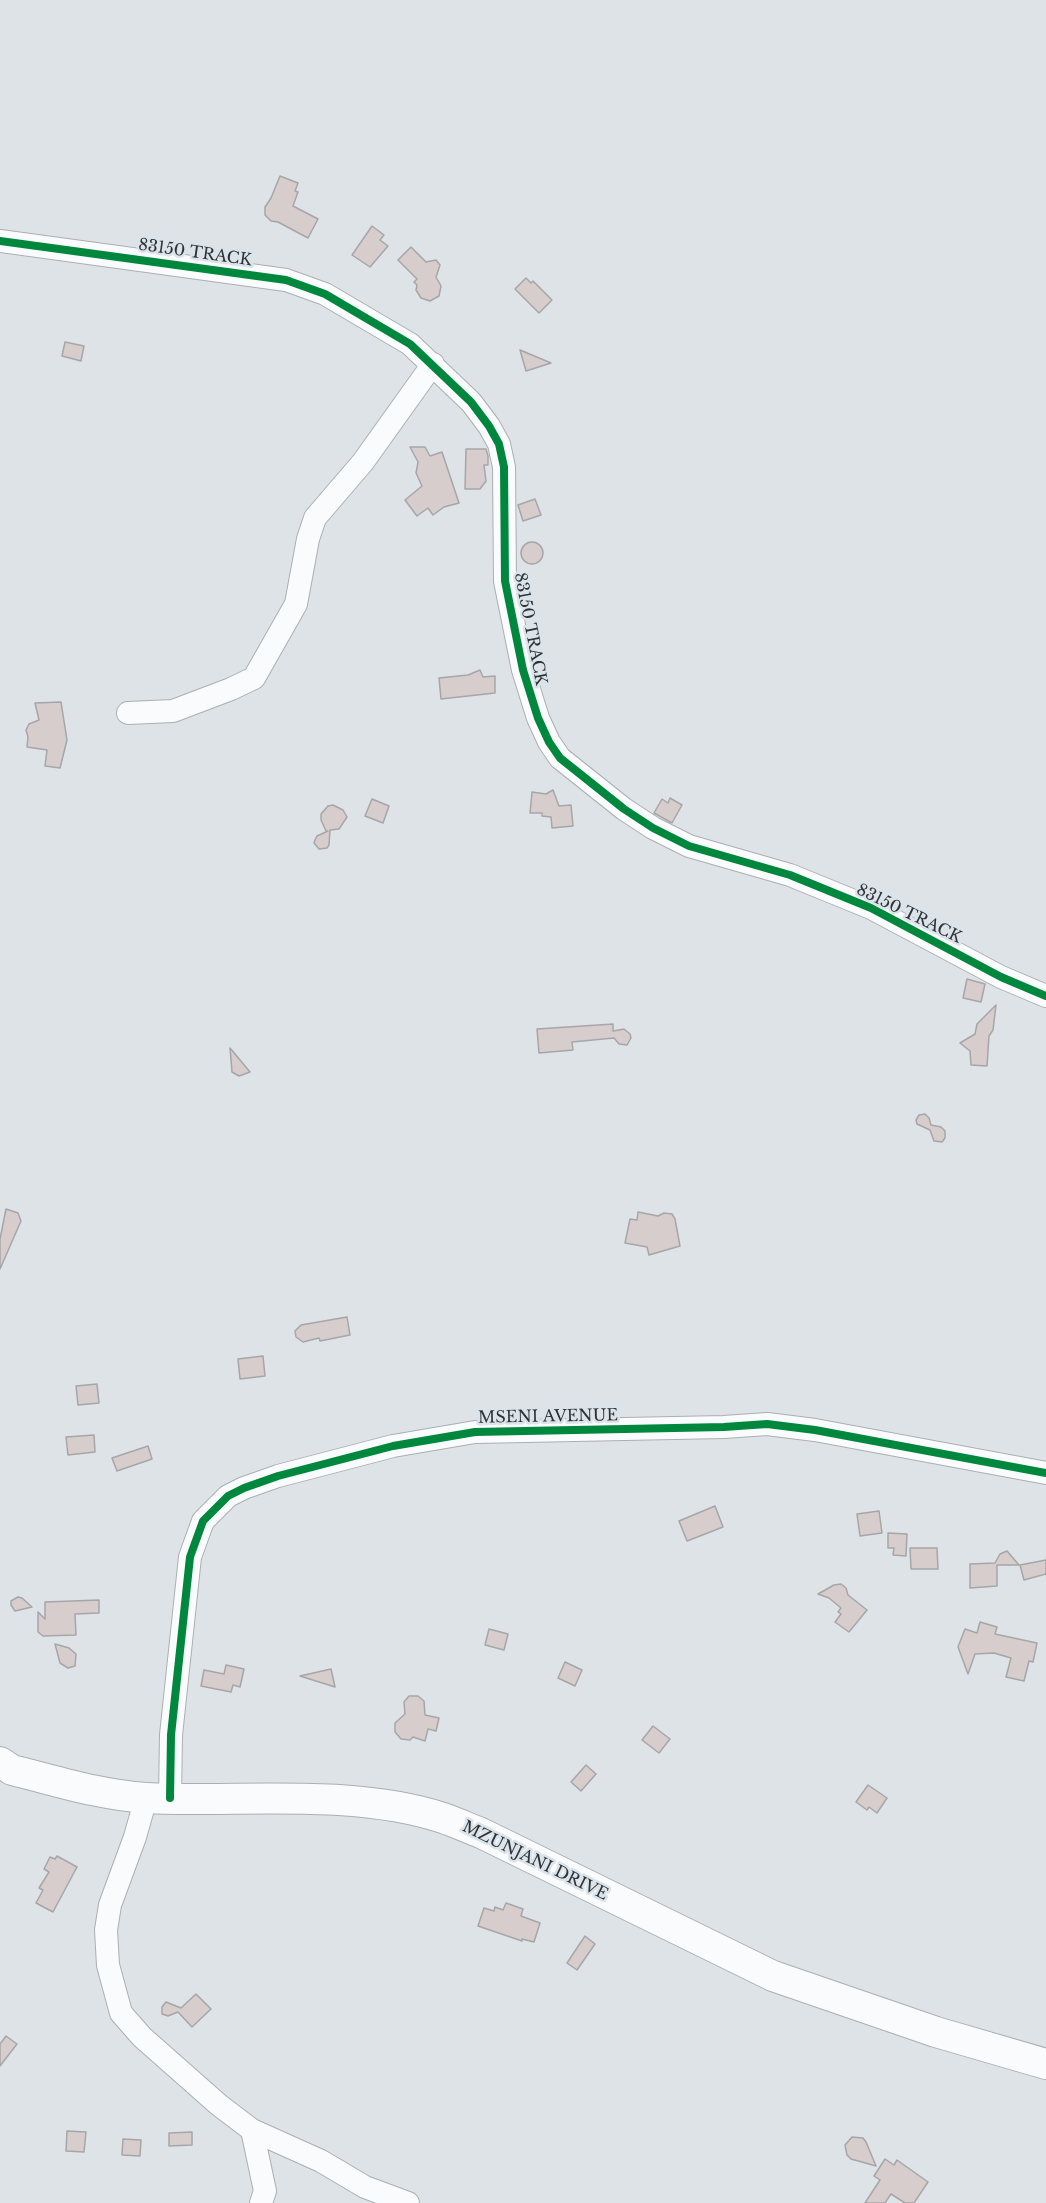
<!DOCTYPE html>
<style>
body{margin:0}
canvas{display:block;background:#dee3e8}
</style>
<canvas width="1046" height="2203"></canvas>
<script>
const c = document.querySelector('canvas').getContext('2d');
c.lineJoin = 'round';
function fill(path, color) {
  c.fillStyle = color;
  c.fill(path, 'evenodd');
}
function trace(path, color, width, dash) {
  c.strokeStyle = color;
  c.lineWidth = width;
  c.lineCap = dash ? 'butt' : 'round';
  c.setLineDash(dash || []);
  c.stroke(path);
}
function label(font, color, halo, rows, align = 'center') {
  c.font = font + ' "Libre Baskerville",serif';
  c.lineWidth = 5;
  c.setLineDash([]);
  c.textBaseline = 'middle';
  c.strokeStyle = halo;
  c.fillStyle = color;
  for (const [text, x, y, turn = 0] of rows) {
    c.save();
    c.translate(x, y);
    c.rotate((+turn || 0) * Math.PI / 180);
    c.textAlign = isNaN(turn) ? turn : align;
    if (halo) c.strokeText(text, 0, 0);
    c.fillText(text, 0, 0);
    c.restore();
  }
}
const building = new Path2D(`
 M280 176 298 183 295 191 298 192 293 206 318 219 308 238 278 222 271 221 265 215V207L271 198Z
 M372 226 384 235 380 240 388 246 370 267 352 255Z
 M411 247 426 262 436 260 440 265 436 277 441 286 439 296 430 301 421 298 416 290 417 285 414 282 417 279 398 260Z
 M526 278 531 283 533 281 552 300 539 313 515 289Z
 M65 342 84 346 81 361 62 356Z
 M520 350 551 363 526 371Z
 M410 447H425L430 456 442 452 459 503 444 507 433 515 428 508 417 516 405 500 422 486 416 473 418 462Z
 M466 449H486L488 456V465H484L486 481 480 489H465Z
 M535 499 541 515 523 521 518 505Z
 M521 553a11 11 0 1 1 22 0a11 11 0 1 1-22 0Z
 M480 670 483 677 495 676V693L441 699 439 678 468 675Z
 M61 702 67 740 60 768 45 766 47 750 27 747 28 737 26 730 29 724 39 720 35 703Z
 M553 790 559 806 571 805 573 826 552 828 551 817 542 816V813H530L532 792 546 794Z
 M670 798 682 805 672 823 654 813 662 799 668 803Z
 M372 799 389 806 383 823 365 816Z
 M333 805 343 810 347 817 339 829 330 830 329 845 327 848 319 849 314 843 315 840 317 836 328 831H326L321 820V814L328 806Z
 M967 979 985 984 981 1002 963 998Z
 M996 1005 993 1030 989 1036 987 1066 971 1065 970 1051 960 1043 975 1034 977 1024Z
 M613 1024V1031L624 1029 630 1034 631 1038 627 1045 619 1044 614 1038 572 1042 573 1050 539 1053 537 1029Z
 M230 1048 250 1072 239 1076 232 1072Z
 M925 1114 929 1118 931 1125 941 1127 945 1131V1138L942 1142 934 1141 930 1130 917 1124 916 1120 919 1115Z
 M6 1209 18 1213 21 1221 0 1269V1239Z
 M638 1212 658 1216 664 1213 672 1214 675 1219 680 1246 649 1255 647 1247 625 1243 630 1219 637 1220Z
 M347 1317 350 1335 320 1341 319 1338 303 1342 296 1337 295 1331 301 1325Z
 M263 1356 265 1376 240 1379 238 1359Z
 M97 1384 99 1403 78 1405 76 1386Z
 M94 1435 95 1452 68 1455 66 1437Z
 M148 1446 152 1459 117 1471 112 1458Z
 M715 1506 723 1527 687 1541 679 1521Z
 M879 1511 882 1533 860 1536 857 1514Z
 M888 1533 907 1534 906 1556 893 1555 894 1548H888Z
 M910 1548H937L938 1569H911Z
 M1007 1551 1019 1565H997V1586L970 1588V1564L995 1563 1000 1554Z
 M1046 1560V1574L1024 1580 1020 1565Z
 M841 1584 846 1588 848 1595 867 1610 849 1632 835 1622 841 1614 838 1612 841 1608 829 1598 818 1594 834 1585Z
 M18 1597 22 1598 32 1607 15 1611 11 1605V1601Z
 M99 1600V1613L75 1614 76 1635 43 1636 38 1632V1612L45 1619V1602Z
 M980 1622 997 1627 995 1634 1037 1643 1033 1662 1029 1661 1024 1681 1006 1677 1011 1658 994 1653 975 1654 968 1674 958 1647 965 1629 977 1633Z
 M489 1629 508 1634 504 1650 485 1645Z
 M55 1644 69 1648 76 1654 75 1666 68 1668 60 1663Z
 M565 1662 582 1670 575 1686 558 1678Z
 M226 1665 244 1669 240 1687 233 1685 231 1692 201 1686 204 1670 224 1674Z
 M331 1669 335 1687 300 1676Z
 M409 1696H418L424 1701 425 1715 439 1718 436 1731 428 1729 425 1741 413 1737 410 1740 401 1739 395 1732V1723L405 1714 404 1702Z
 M653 1726 670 1739 659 1753 642 1740Z
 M586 1765 596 1774 581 1791 571 1782Z
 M868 1785 887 1798 877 1813 869 1807 867 1810 856 1802Z
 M57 1856 77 1867 53 1912 36 1903 43 1890 39 1888 49 1872 44 1869 50 1857 55 1859Z
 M506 1903 523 1909 521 1916 540 1923 534 1942 522 1939V1941L478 1926 484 1908 494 1911 495 1907 503 1910Z
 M585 1936 595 1944 577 1970 567 1963Z
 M196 1994 211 2009 192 2027 178 2012 168 2016 162 2014V2007L166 2002 181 2008Z
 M6 2036 17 2044 0 2066V2044Z
 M67 2131 86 2132 84 2152 66 2151Z
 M192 2132V2145L169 2146V2133Z
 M852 2137 863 2138 866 2142 876 2166 851 2159 847 2155 845 2145Z
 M123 2139 141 2140 140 2156 122 2155Z
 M885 2159 894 2165 897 2160 928 2182 914 2203H905L891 2194 885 2203H865L880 2180 874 2176Z`);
const minor = new Path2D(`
 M0 241 286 280 325 294 410 344 471 402 489 426 499 444 504 467 505 581 523 670 538 718 549 742 560 758 624 809 653 828 689 846 790 875 871 908 1001 977 1046 996
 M128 713 173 711 231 689 254 678 296 604 308 539 315 518 363 462 433 364
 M146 1798 135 1837 110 1905 106 1930 108 1965 121 2013 142 2037 219 2105 252 2130 321 2161 365 2187 408 2203
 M170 1798 171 1735 190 1557 203 1521 228 1496 244 1488 278 1476 393 1446 475 1432 724 1427 767 1424 815 1430 1046 1473
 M252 2130 265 2191 261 2203`);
const major = new Path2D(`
 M0 1762 12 1770C57 1781 100 1795 146 1798 241 1803 351 1788 443 1818 455 1822 468 1828 481 1833L773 1976 936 2032 1046 2064`);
const cycleway = new Path2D(`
 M0 241 286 280 325 294 410 344 471 402 489 426 499 444 504 467 505 581 523 670 538 718 549 742 560 758 624 809 653 828 689 846 790 875 871 908 1001 977 1046 996
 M170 1798 171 1735 190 1557 203 1521 228 1496 244 1488 278 1476 393 1446 475 1432 724 1427 767 1424 815 1430 1046 1473`);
const streetNames = [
 ["83150 TRACK",195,253,8],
 ["83150 TRACK",530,629,79],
 ["83150 TRACK",909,914,26],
 ["MSENI AVENUE",548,1417,-1],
 ["MZUNJANI DRIVE",535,1861,26]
];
fill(building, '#d7cdcc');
trace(building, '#a6a6a8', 1.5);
trace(minor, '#abafb3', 24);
trace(major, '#abafb3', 32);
trace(minor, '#fafbfc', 22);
trace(major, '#fafbfc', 30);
trace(cycleway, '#00873e', 8);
label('16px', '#303336', '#dbe4eb', streetNames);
</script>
